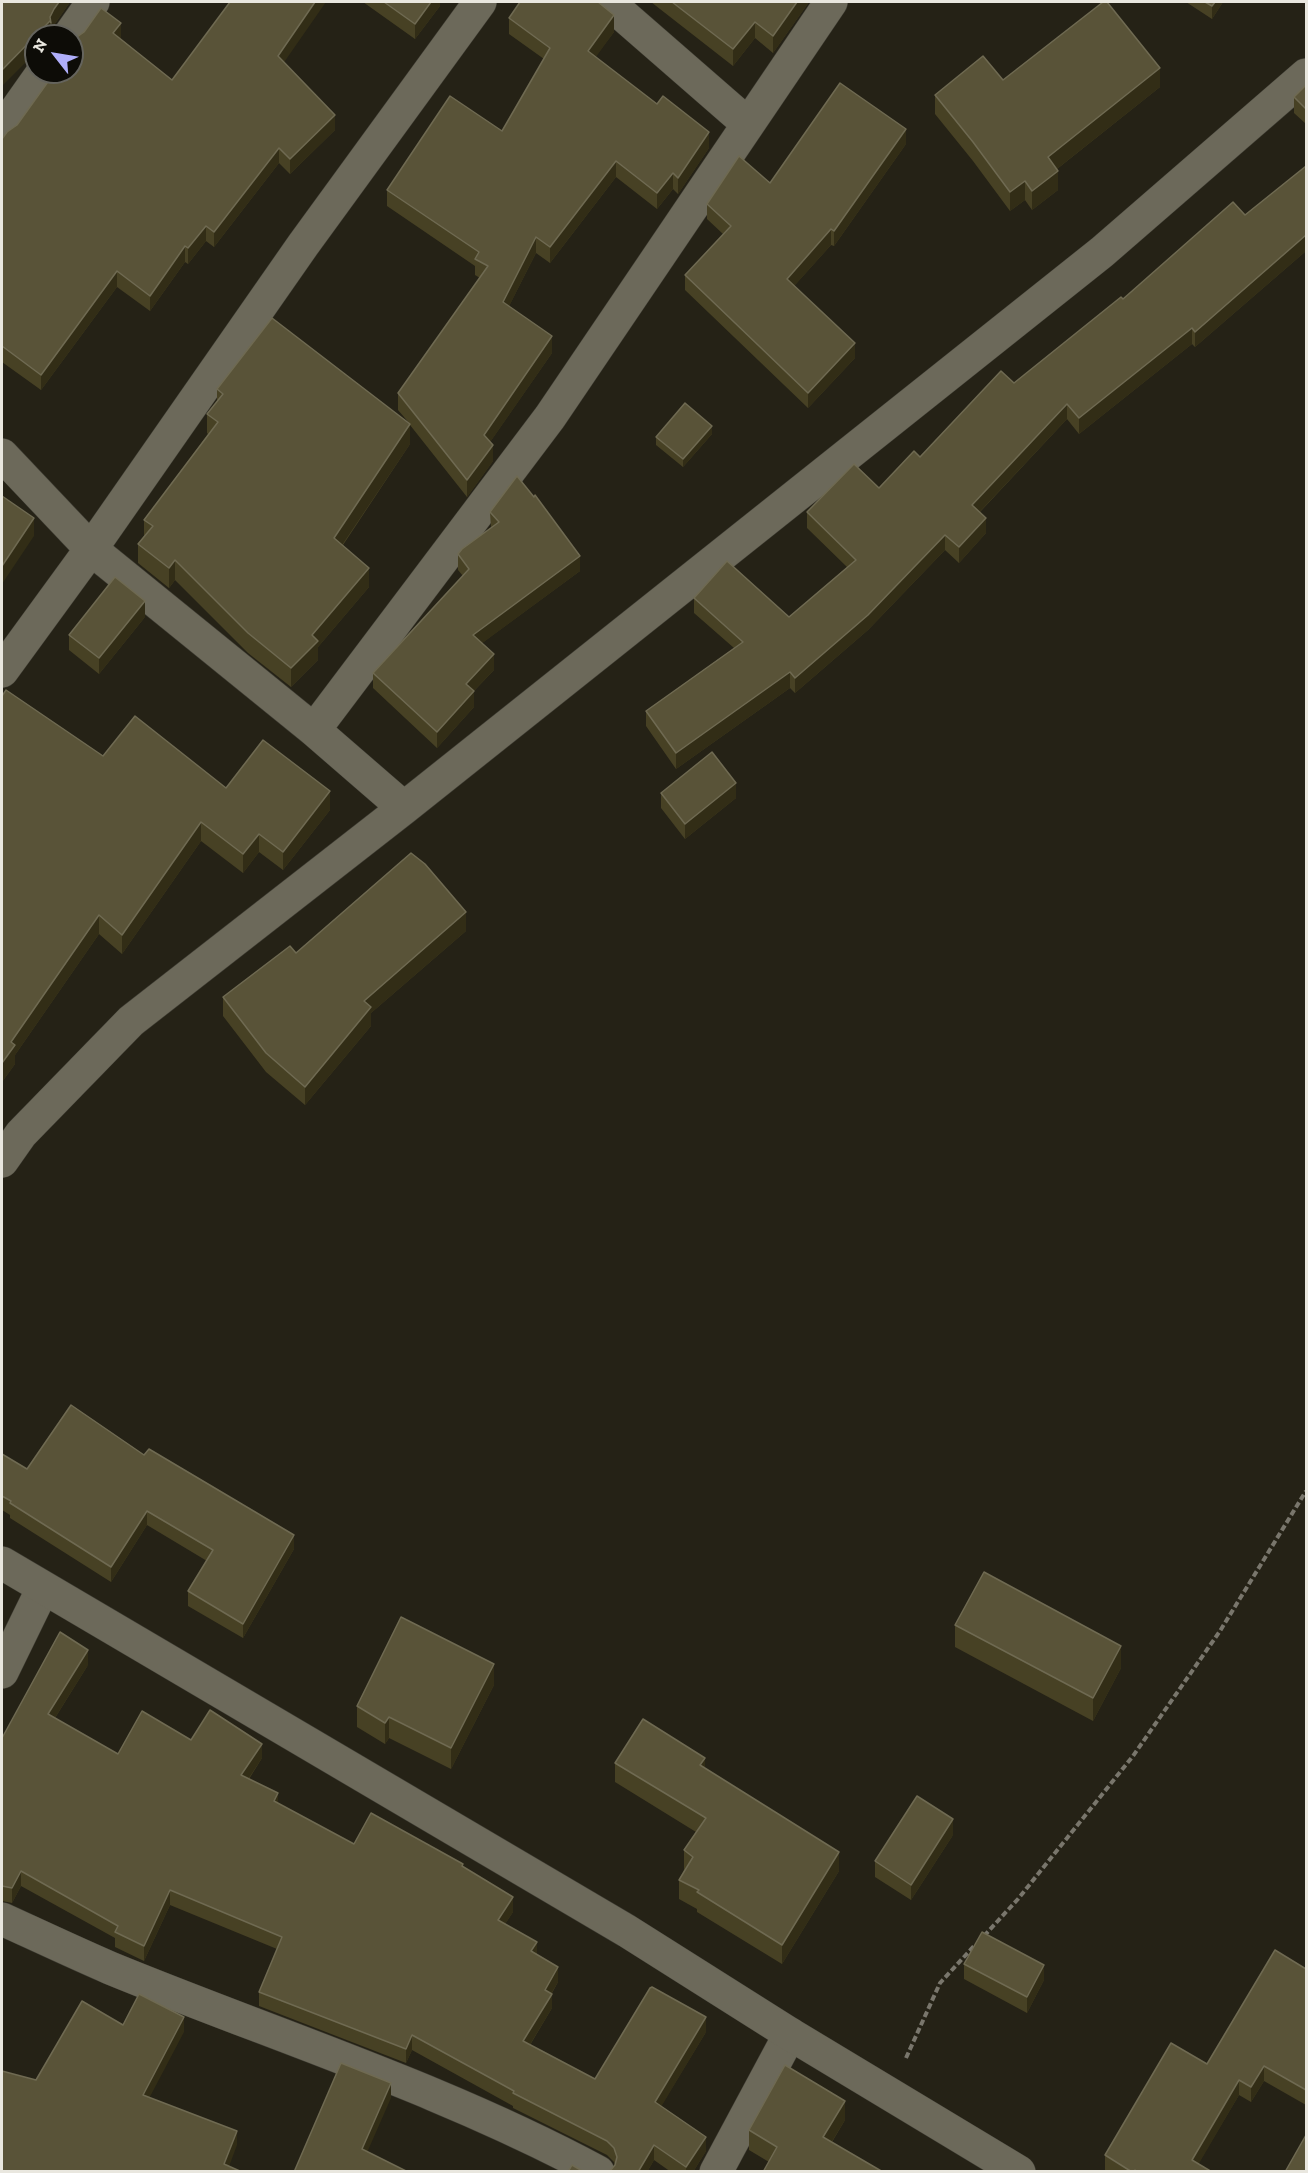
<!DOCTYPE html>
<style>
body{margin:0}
#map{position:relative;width:1308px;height:2173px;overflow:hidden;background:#252216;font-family:"Zilla Slab",serif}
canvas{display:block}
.frame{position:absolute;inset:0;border:3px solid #e9e7df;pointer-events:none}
.north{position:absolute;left:24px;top:24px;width:60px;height:60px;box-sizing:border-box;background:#0d0c07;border:2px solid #65645d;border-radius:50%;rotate:301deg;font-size:16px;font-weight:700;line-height:24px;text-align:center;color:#e9e7df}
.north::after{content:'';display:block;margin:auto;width:21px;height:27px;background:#afaefa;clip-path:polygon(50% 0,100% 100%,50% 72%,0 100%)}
</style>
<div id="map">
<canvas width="1308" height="2173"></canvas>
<div class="frame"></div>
<div class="north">N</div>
</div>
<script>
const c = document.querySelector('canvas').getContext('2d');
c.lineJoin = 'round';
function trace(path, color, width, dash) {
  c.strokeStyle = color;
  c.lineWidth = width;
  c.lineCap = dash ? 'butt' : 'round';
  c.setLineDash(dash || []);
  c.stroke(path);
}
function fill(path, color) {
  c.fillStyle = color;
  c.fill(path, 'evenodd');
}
const path = new Path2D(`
 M984 1936 1018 1899 1133 1756 1220 1631 1306 1491
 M906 2058 940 1983 975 1945`);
const minor = new Path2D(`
 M608 2 748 124
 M69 36 93 2
 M2 130 43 72
 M2 455 91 549 314 730 404 808
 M2 671 91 549 303 245 480 2
 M314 730 550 417 831 2
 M2 1161 21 1134 131 1021 404 808 1102 252 1306 75
 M2 1672 43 1588
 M2 1919C37 1935 73 1952 110 1968 273 2035 442 2088 598 2172
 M716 2172 790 2034`);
const tertiary = new Path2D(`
 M2 1563 627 1931 790 2034 1019 2172`);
const wall = new Path2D(`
 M2 2H70L54 25 51 32V36H36Z
 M363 2H440V6L415 39Z
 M651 2H809L773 53 755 38 733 66Z
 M1186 2H1223L1212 19Z
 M509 18 614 32 595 57 709 148 678 194 673 189 657 209 616 177 550 263 536 253 509 306 552 353 490 442 493 461 467 497 410 425V444L343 545 369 587 318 647V660L291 687 248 653 175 580 169 588 138 563V544L144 536V520L208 434 207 433V414L217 401V389L410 424 398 410V393L480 278 475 275V266L387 206V190L502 131 544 59 509 34Z
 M121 39 172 80 284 62 335 130 290 174 279 163 214 247 206 241 188 264 185 262 150 311 117 287 41 390 2 362V139Z
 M1003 80 1160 87 1057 169 1058 190 1032 210 1025 200 1010 211 973 161 935 114V95Z
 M1306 85V124L1294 113V97Z
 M906 144 834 246 831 245 794 286 855 358 808 408 685 290V275L723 234 707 219V204L770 183Z
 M1306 166V251L1195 347 1192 344 1079 434 1067 419 980 512 986 533 959 563 945 550 868 630 795 693 790 688 676 769 646 726V711L734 648 694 613V598L789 617 847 567 807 528V512L879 488 1123 299 1245 215Z
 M712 434 683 467 656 445V437Z
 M490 512 580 571 482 643 494 670 474 691V707L437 748 373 688V673L463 576 458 570V554L491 528Z
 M145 617 99 674 69 650V635Z
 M2 696 103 756 226 788 330 810 283 870 259 852 243 873 201 841 122 954 99 934 15 1055V1064L2 1082Z
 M661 793 736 798 685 839 661 808Z
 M466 931 371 1013V1026L305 1105 266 1072 223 1016V997L296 953Z
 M2 1454 27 1469 144 1455 294 1549 243 1638 188 1606V1591L207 1561 147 1525 111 1582 10 1518V1515L2 1510Z
 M955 1625 1121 1668 1093 1721 955 1647Z
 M88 1665 55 1718 118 1754 191 1740 262 1758 249 1779 278 1803 354 1844 463 1867 513 1912 505 1924 537 1954 558 1982 552 1993V2008L530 2045 595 2079 706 2032 661 2106 706 2151 693 2172H671L654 2160 647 2172H609L615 2165 614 2162 607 2155 513 2108V2106L412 2050 406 2063 259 2006V1992L277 1949 170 1905 144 1961 115 1947V1938L21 1886 12 1903 2 1901V1738Z
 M494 1685 451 1769 389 1738 385 1744 357 1727V1706Z
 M615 1763 705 1768 839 1871 782 1964 697 1912V1909L679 1899V1880L684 1870V1850L696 1832 615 1782Z
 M953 1835 911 1900 875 1877V1861Z
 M964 1964 1044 1980 1027 2013 964 1979Z
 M1306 1969V2105L1264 2081 1251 2102 1239 2095 1198 2164 1212 2172H1107L1105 2170V2155L1207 2064Z
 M845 2120 832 2142 769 2162 749 2150V2130Z`);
const shadedWall = new Path2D(`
 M59 2H70L54 25 51 32 50 17 54 9Z
 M315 2H326L278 71V56Z
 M431 2H440V6L415 39V24Z
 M797 2H809L773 53V36Z
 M1215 2H1223L1212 19V6Z
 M614 15V32L588 68V51Z
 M50 21V36H36V52L2 86V70Z
 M755 22V38L733 66V49Z
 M121 23V39L113 33Z
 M1160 68V87L1048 176V157Z
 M335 115V130L290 174V159Z
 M906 129V144L834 246V231Z
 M709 132V148L678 194V178Z
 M279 148V163L214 247V232Z
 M616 161V177L550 263V247Z
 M1058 171V190L1032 210V191Z
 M673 173V189L657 209V193Z
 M1025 181V200L1010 211V192Z
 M206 226V241L188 264V248Z
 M831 229V245L787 294V279Z
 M1306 235V251L1195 347V332Z
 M536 237V253L503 318V302Z
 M185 246V262L150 311V296Z
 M117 271V287L41 390V375Z
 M1192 328V344L1079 434V418Z
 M552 336V353L484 451V435Z
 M855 343V358L808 408V393Z
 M1067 404V419L972 520V505Z
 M410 424V444L334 557V538Z
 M712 426V434L683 467V459Z
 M493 445V461L467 497V480Z
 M34 518V536L2 584V566Z
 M986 518V533L959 563V547Z
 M945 535V550L868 630 795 693V678Z
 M580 556V571L473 650V635Z
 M175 560V580L169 588V568Z
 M369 568V587L318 647V660L291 687V668L312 635Z
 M145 601V617L99 674V658Z
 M494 654V670L466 699V684Z
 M790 672V688L676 769V753Z
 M474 691V707L437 748V732Z
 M736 783V798L685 839V824Z
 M330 791V810L283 870V852Z
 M201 822V841L122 954V935Z
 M259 834V852L243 873V854Z
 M466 912V931L371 1013V1026L305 1105V1087L364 1001Z
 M99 915V934L15 1055V1064L2 1082V1063L11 1042Z
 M3 1102V1121L2 1123V1105Z
 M147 1511V1525L111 1582V1567Z
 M294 1535V1549L243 1638V1624Z
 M1121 1646V1668L1093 1721V1698Z
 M88 1650V1665L48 1729V1714Z
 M494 1664V1685L451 1769V1748Z
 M389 1717V1738L385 1744V1723Z
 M262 1744V1758L241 1790V1775Z
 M705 1758V1777L700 1765Z
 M278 1793V1807L274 1801Z
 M953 1819V1835L911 1900V1885Z
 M839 1852V1871L782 1964V1945Z
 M21 1871V1886L12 1903V1888Z
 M170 1890V1905L144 1961V1946Z
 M513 1897V1912L498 1935V1920Z
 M537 1942V1957L531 1951Z
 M1044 1965V1980L1027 2013V1997Z
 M558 1967V1982L545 2004V1990Z
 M552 1994V2008L523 2056V2041Z
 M184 2017V2032L143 2110V2095Z
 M706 2017V2032L655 2117V2102Z
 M412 2035V2050L406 2063V2049Z
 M1264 2066V2081L1251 2102V2087Z
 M1239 2080V2095L1194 2172 1192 2160Z
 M391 2083V2098L362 2164V2149Z
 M845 2101V2120L823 2156V2137Z
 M237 2131V2145L227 2172 224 2164Z
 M706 2137V2151L693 2172H686V2167Z
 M654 2145V2160L647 2172H638Z`);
const building = new Path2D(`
 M2 2H59L54 9 50 17 51 23 50 21 2 70Z
 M230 2H315L278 56 335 115 290 159 279 148 214 232 206 226 188 248 185 246 150 296 117 271 41 375 2 346V139L7 132 17 125 55 72H72V38L77 37 84 32 101 8 121 23 113 33 172 80Z
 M384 2H431L415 24Z
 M520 2H598L614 15 588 51 657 104 663 96 709 132 678 178 673 173 657 193 616 161 550 247 536 237 503 302 552 336 484 435 493 445 467 480 398 393 488 266 475 259 479 252 387 190 450 96 502 131 550 48 509 18Z
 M672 2H797L773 36 755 22 733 49Z
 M1103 2H1107L1160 68 1048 157 1058 171 1032 191 1025 181 1010 192 973 142 935 95 983 56 1003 80Z
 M1205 2H1215L1212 6Z
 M840 83 906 129 834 231 831 229 787 279 855 343 808 393 685 275 731 226 707 204 739 156 770 183Z
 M1306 85V109L1294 97Z
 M1306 166V235L1195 332 1192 328 1079 418 1067 404 972 505 986 518 959 547 945 535 868 615 795 678 790 672 676 753 646 711 743 642 694 598 727 561 789 617 856 560 807 512 854 464 879 488 914 451 920 457 1001 371 1014 383 1121 297 1123 299 1233 202 1245 215Z
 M272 318 410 424 334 538 369 568 312 635 318 641 291 668 248 633 175 560 169 568 138 544 153 526 144 520 218 422 207 414 223 394 217 389Z
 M685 403 712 426 683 459 656 437Z
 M517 476 534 497 535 495 580 556 473 635 494 654 466 684 474 691 437 732 373 673 469 569 458 554 462 549 499 522 490 512Z
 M2 496 34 518 2 566Z
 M115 577 145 601 99 658 69 635Z
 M6 690 103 756 135 716 226 788 263 740 330 791 283 852 259 834 243 854 201 822 122 935 99 915 11 1042 15 1045 2 1063V696Z
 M712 752 736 783 685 824 661 793Z
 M411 853 425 864 466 912 364 1001 371 1007 305 1087 266 1053 223 997 290 946 296 953Z
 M71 1405 144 1455 149 1449 294 1535 243 1624 188 1591 213 1550 147 1511 111 1567 10 1503 11 1501 2 1496V1454L27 1469Z
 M984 1572 1121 1646 1093 1698 955 1625Z
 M401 1617 494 1664 451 1748 389 1717 385 1723 357 1706Z
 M60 1632 88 1650 48 1714 118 1754 142 1711 191 1740 210 1710 262 1744 241 1775 278 1793 274 1801 354 1844 371 1813 463 1864 462 1866 513 1897 498 1920 537 1942 531 1951 558 1967 545 1990 552 1994 523 2041 595 2079 650 1988 652 1987 706 2017 655 2102 706 2137 686 2167 654 2145 638 2172H609L615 2165 617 2157 614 2148 607 2141 513 2093 514 2091 412 2035 406 2049 259 1992 282 1937 170 1890 144 1946 115 1932 118 1926 21 1871 12 1888 2 1886V1738Z
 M643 1719 705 1758 700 1765 839 1852 782 1945 697 1892 699 1890 679 1880 693 1857 684 1850 706 1818 615 1763Z
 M917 1796 953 1819 911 1885 875 1861Z
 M982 1932 1044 1965 1027 1997 964 1964Z
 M1275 1950 1306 1969V2090L1264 2066 1251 2087 1239 2080 1192 2160 1212 2172H1138L1135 2170 1134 2172H1132L1105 2155 1171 2043 1207 2064Z
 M139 1994 184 2017 143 2095 237 2131 224 2164 242 2172H2V2071L36 2080 82 2001 123 2025Z
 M341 2063 391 2083 362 2149 408 2172H294Z
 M785 2065 845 2101 823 2137 883 2172H763L777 2147 749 2130Z
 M1306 2135V2172H1285Z
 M572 2165 584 2172H568Z`);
trace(minor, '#3e3c33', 34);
trace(tertiary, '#3e3c33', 34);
trace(path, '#79766c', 4, [6, 3]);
trace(minor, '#6c695a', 33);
trace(tertiary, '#6c695a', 33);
fill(wall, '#474124');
fill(shadedWall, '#322d16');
fill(building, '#595338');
trace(building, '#6f6a52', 1.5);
</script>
